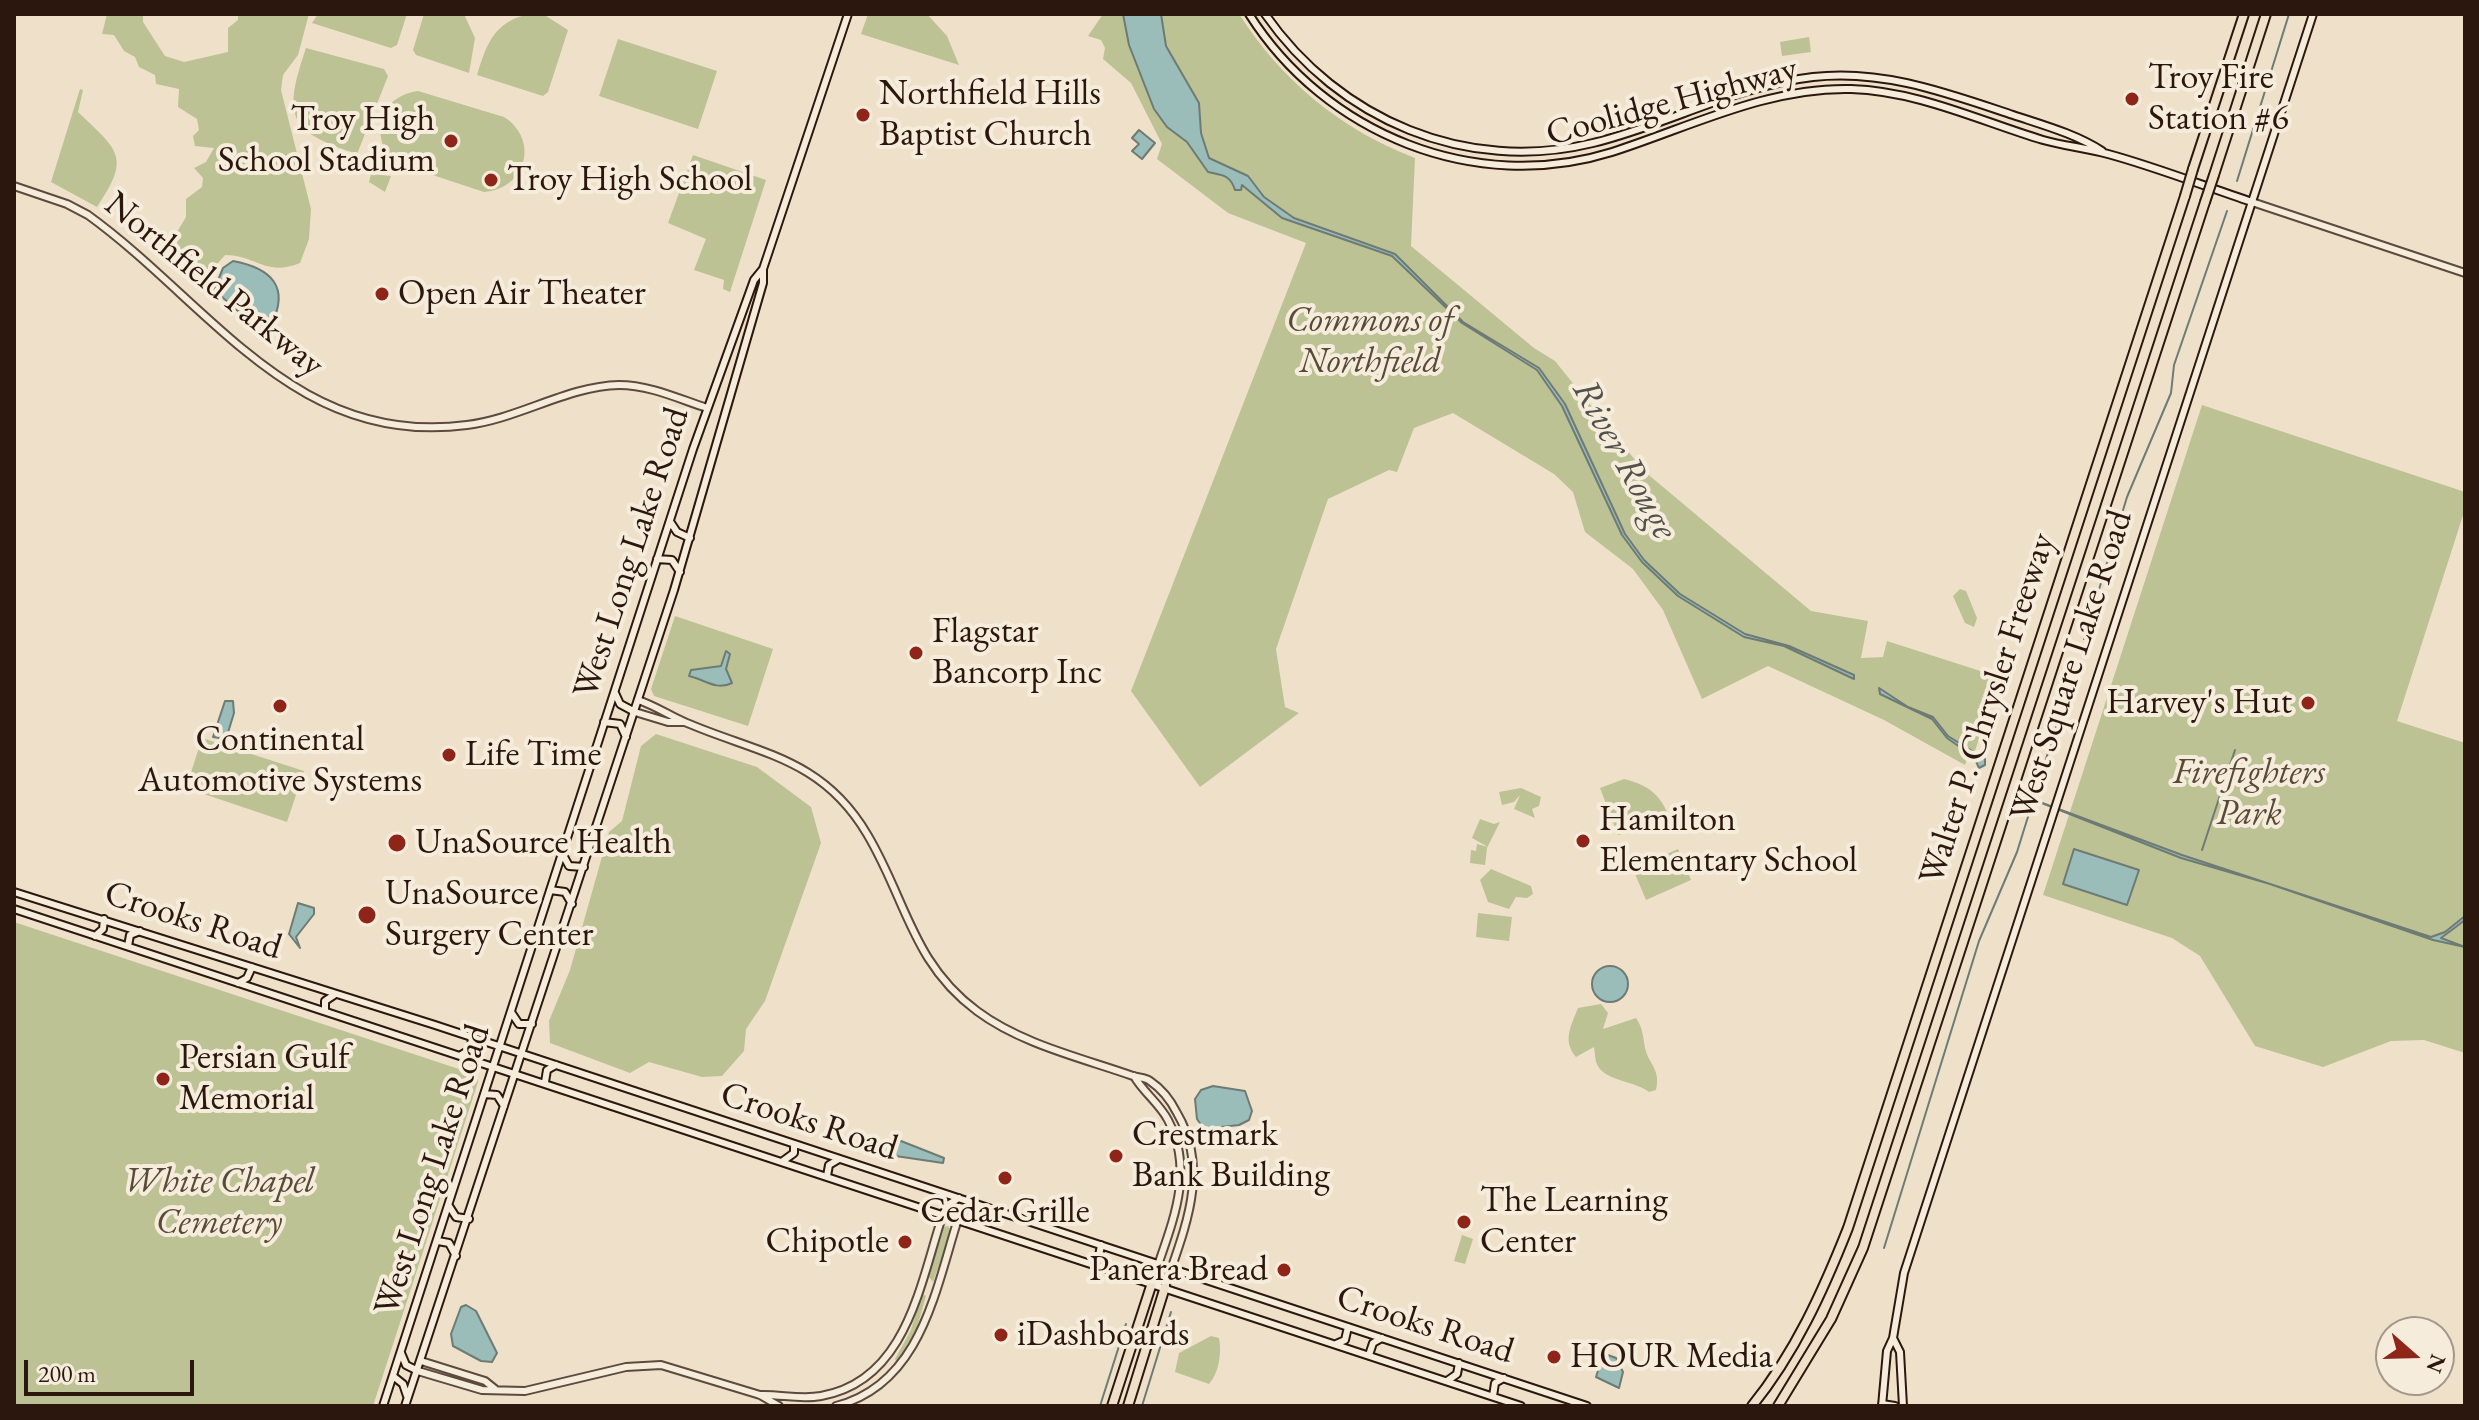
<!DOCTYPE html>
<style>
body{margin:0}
#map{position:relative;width:2479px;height:1420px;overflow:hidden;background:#efe1c9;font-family:"EB Garamond",serif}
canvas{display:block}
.frame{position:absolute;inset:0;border:16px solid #2c170e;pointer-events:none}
.north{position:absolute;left:2375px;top:1316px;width:80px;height:80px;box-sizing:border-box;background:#f5ecdc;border:2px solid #a5978a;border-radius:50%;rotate:110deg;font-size:22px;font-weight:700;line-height:32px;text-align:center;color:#2c170e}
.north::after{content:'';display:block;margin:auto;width:28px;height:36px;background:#8f2418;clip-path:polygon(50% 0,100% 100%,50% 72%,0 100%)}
.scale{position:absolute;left:24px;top:1360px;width:170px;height:36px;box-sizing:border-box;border:4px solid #2c170e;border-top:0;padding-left:10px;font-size:24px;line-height:28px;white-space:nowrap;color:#2c170e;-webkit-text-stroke:6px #f5ecdc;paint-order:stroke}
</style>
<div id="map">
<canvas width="2479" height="1420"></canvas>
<div class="frame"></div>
<div class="north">N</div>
<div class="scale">200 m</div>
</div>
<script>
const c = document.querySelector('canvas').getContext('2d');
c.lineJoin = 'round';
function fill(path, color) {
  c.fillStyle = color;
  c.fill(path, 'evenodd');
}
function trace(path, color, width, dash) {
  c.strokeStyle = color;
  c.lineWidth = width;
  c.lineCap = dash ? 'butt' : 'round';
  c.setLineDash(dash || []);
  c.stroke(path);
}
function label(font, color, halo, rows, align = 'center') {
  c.font = font + ' "EB Garamond",serif';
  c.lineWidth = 8;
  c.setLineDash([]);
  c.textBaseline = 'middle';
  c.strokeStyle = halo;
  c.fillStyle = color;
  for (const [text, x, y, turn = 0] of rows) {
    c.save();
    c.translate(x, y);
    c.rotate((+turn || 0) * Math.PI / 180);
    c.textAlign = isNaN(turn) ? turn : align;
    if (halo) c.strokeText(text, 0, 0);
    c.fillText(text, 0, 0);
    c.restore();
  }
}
const green = new Path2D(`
 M107 14H143V22L165 56 184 62 228 52V28L238 20V14H309L298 55 283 75 281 90 311 209 309 239 300 263C266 277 256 255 225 255L198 286 177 263V232L186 217V199L202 187 203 178 194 168 206 162 214 148 195 146 193 136 199 130 197 119 178 107 179 89 156 84 155 75 139 67 135 57 124 51 114 35 102 34Z
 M318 14H407L397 45 391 48 312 23Z
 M424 14H464L475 38 469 73 416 55 413 50Z
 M529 14H543L568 30 548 92 543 96 477 75C487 43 494 22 529 14Z
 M868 14H927L947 36 959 65 861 34Z
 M1103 14H1239C1282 81 1340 129 1415 158L1411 246 1534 348 1555 361 1644 471 1811 611 1868 621 1861 658 1883 657 1887 641 1999 677 1974 754 1970 752 1965 765 1884 720 1768 666 1702 699 1663 610 1633 569 1585 532 1573 492 1554 474 1453 413 1414 428 1397 472 1389 470 1328 499 1276 649 1285 707 1299 713 1200 787 1131 691 1306 243 1228 213 1157 159 1162 144 1131 83 1103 59 1105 48 1101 40 1088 36Z
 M1809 37 1811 52 1782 56 1780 42Z
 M618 39 717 71 698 129 599 96Z
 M306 48 384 69 388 76 357 154C287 131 283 116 306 48Z
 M80 89 83 90 78 112C119 151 131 157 97 207L51 182Z
 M418 91 504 117C540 140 526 189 484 192L369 154 371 147 385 150C372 122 387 95 418 91Z
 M693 155 766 180 730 292 723 289 724 280 694 270 706 239 668 223Z
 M371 174 391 176 385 192 369 182Z
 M2202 405 2465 492V509L2397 721 2465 743V1053L2424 1040 2391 1041 2323 1067 2255 1046 2200 956 2172 938 2043 895Z
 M1960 589 1966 591 1977 618 1974 627 1965 623 1953 596Z
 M675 616 773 649 748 726 654 696 651 689Z
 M656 734 757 767 811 807 821 843 765 1001 746 1029 744 1051 722 1076 702 1077 649 1062 630 1073 550 1043 549 1021 570 970 609 832 622 821 641 746Z
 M202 738 304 771 287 822 186 788Z
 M1624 779C1651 786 1662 796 1671 822L1618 835 1600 788Z
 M1521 788 1541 797 1539 806 1532 809 1535 818 1514 809 1520 795 1514 802 1502 805 1499 792Z
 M1480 819 1494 824 1500 822 1487 848 1485 865 1470 863 1471 850 1476 851 1477 844 1488 847 1472 838Z
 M1678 849 1691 880 1646 900 1633 869Z
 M1491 869 1531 886 1533 894 1527 898 1516 897 1509 909 1488 902 1480 880Z
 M1478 913 1512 917 1509 941 1476 937Z
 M14 922 477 1075 478 1082 373 1406H14Z
 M1601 1004 1608 1013 1603 1029 1636 1018C1643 1028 1643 1037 1645 1048 1649 1065 1661 1069 1656 1090L1649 1092C1635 1081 1606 1081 1598 1066 1595 1062 1595 1053 1594 1047L1576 1057C1562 1041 1571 1026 1578 1008Z
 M948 1226 951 1231 933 1282 929 1277 943 1227Z
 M1462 1235 1473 1239 1465 1264 1454 1261Z
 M921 1293 926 1296 915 1335 897 1364 895 1359 911 1330Z
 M1211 1336 1219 1338C1222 1352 1219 1373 1209 1384L1175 1372 1179 1353Z`);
const water = new Path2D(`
 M1123 14H1161L1166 46 1199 103 1201 133 1209 158 1248 176 1264 197 1294 218 1395 254 1463 322 1539 368 1565 404 1625 534 1644 560 1680 594 1745 634 1789 646 1854 675V679L1784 646 1744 637 1678 596 1642 562 1622 535 1562 406 1537 370 1462 323 1392 256 1282 218 1242 185 1241 190H1235C1230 174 1221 175 1208 172L1187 142 1167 127 1154 109 1129 45Z
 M1139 130 1155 143 1142 159 1132 151 1139 144 1132 138Z
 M233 261C270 268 291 286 271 325H254L214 290 223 268Z
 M726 651 730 654 726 669 732 683C716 691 704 679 689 676L691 670 721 666Z
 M1879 688 1908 707 1933 717 1948 736 1985 759V765L1979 768 1974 757 1947 738 1932 719 1880 694Z
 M225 701H233L234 713 226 739 213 737Z
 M2029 798 2182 855 2431 937 2445 932 2465 916V920L2441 938 2465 947 2433 940 2270 884 2181 858Z
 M2074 849 2139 870 2127 905 2063 884Z
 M298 903 314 908V914L296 937 300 948 289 934Z
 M1592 984a18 18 0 1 1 36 0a18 18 0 1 1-36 0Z
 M1213 1086 1245 1091 1252 1111 1249 1120 1239 1125 1204 1129 1197 1119 1195 1099 1201 1090Z
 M901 1141 944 1158 943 1163 882 1154 883 1145Z
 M466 1305 476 1311 497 1353 492 1362 481 1361 453 1346 451 1334 461 1307Z
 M1608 1355 1616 1358 1623 1372 1619 1388 1596 1377 1602 1358Z`);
const stream = new Path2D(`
 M2237 181 2289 14
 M2084 639 2127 497 2171 393 2174 365 2227 211
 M2202 850 2235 750
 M1884 1248 1979 941 2017 852 2071 679
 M1100 1406 1126 1324
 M1142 1406 1171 1312`);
const tertiary = new Path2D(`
 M14 186 67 204 88 215C211 304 295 448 467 425 518 419 568 386 619 385 650 385 679 399 707 408
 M2252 202 2465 273
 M638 700C656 706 670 716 687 723 760 754 822 758 867 834 906 899 912 963 977 1011 1021 1044 1082 1058 1133 1076 1140 1078 1145 1077 1150 1081 1162 1089 1171 1101 1177 1113 1211 1171 1184 1230 1165 1287
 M635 712 668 722H684
 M1134 1076C1143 1092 1159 1103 1168 1120 1197 1175 1169 1229 1152 1283
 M421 1361 485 1381 495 1389
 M418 1371 482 1390 525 1391 626 1367 661 1365 760 1395 779 1406
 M760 1395C780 1394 800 1400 821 1396 907 1381 920 1283 943 1214
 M836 1406C921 1384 935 1291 958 1219`);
const secondary = new Path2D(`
 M1249 14C1325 134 1475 195 1612 152 1690 127 1767 87 1851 89 1918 91 1980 121 2043 140 2064 146 2087 148 2108 154 2156 167 2204 186 2252 202
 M1265 14C1339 120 1466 174 1593 143 1667 125 1735 86 1813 77 1883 69 1947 93 2013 115 2043 125 2076 134 2102 151
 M671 523 677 532 690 538
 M657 559 672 560 680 572
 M615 693 620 704 635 712
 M604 722 620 724 626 737
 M562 853 569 866 584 867
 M550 890 565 892 572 904
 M14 892 435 1025 1587 1406
 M14 909 1521 1406
 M95 936 103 929 104 919
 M128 946 130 935 140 931
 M238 983 247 978 252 967
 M325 1011V1001L334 995
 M511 1012 519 1024H532
 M461 1055 471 1049 472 1038
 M545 1082 547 1070 556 1065
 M484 1094 497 1095 504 1106
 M783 1161 794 1153V1144
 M827 1176 829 1165 839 1159
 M449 1206 456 1217 469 1219
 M943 1214 949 1204 959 1198
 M438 1241 449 1243 456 1256
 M1090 1262 1099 1256 1101 1245
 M1893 1338 1900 1352 1903 1406
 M1336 1344 1345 1340 1348 1327
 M401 1353 406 1365 418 1371
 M1369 1355 1373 1343 1382 1338
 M393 1376 403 1384 407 1396
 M1447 1381 1457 1374 1459 1363
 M1493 1396 1495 1383 1504 1378
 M1882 1404 1895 1406
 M383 1406 693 449 754 280 763 269
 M405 1406 674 590 763 283V269L848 14
 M1882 1406 1887 1351 1893 1338 1904 1273 2313 14`);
const motorway = new Path2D(`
 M2193 169 2244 14
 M2214 175 2266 14
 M1112 1406 1152 1283
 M1128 1406 1165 1287
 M1752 1406C1795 1353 1823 1291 1848 1228L2185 196
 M1778 1406 1831 1319 1863 1248 2205 202`);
const motorwayBridge = new Path2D(`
 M2185 196 2193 169
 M2205 202 2214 175`);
const markers = [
 [2132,99,8,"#8f2418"],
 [863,115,8,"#8f2418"],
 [451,141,8,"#8f2418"],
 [491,180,8,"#8f2418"],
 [382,294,8,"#8f2418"],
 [916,653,8,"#8f2418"],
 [2308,703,8,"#8f2418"],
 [280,706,8,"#8f2418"],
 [449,755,8,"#8f2418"],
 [1583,841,8,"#8f2418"],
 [397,843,10,"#8f2418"],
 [367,915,10,"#8f2418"],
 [163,1079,8,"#8f2418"],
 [1116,1156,8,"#8f2418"],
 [1005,1178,8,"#8f2418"],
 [1464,1222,8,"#8f2418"],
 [905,1242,8,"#8f2418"],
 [1284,1270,8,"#8f2418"],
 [1001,1335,8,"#8f2418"],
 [1554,1357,8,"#8f2418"]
];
const poiNames = [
 ["Troy Fire",2148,78],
 ["Station #6",2148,119],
 ["Northfield Hills",879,94],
 ["Baptist Church",879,135],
 ["Troy High",435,120,"right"],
 ["School Stadium",435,161,"right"],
 ["Troy High School",507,180],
 ["Open Air Theater",398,294],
 ["Flagstar",932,632],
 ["Bancorp Inc",932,673],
 ["Harvey's Hut",2292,703,"right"],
 ["Continental",280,740,"center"],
 ["Automotive Systems",280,781,"center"],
 ["Life Time",465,755],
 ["Hamilton",1599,820],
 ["Elementary School",1599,861],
 ["UnaSource Health",415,843],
 ["UnaSource",385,894],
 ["Surgery Center",385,935],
 ["Persian Gulf",179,1058],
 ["Memorial",179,1099],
 ["Crestmark",1132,1135],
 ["Bank Building",1132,1176],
 ["The Learning",1480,1201],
 ["Center",1480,1242],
 ["Cedar Grille",1005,1212,"center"],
 ["Chipotle",889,1242,"right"],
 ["Panera Bread",1268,1270,"right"],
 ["iDashboards",1017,1335],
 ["HOUR Media",1570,1357]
];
const streetNames = [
 ["Coolidge Highway",1672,102,-15],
 ["Northfield Parkway",214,285,39],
 ["West Long Lake Road",632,553,-72],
 ["West Square Lake Road",2072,666,-72],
 ["Walter P. Chrysler Freeway",1988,709,-72],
 ["Crooks Road",193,921,18],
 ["Crooks Road",809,1122,18],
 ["West Long Lake Road",433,1170,-72],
 ["Crooks Road",1425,1325,18]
];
const parkNames = [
 ["Commons of",1370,321],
 ["Northfield",1370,362],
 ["Firefighters",2249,773],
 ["Park",2249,814],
 ["White Chapel",219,1182],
 ["Cemetery",219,1223]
];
const waterNames = [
 ["River Rouge",1624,460,61]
];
fill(green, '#bcc294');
fill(water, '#9abdba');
trace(water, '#6e7b75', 2);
trace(stream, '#6e7b75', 2);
trace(tertiary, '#5d4a3d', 10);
trace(secondary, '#2c170e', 10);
trace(motorway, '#2c170e', 12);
trace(tertiary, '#f5ecdc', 6);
trace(secondary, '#f5ecdc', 6);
trace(motorway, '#efe1c9', 8);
trace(motorwayBridge, '#2c170e', 12, []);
trace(motorwayBridge, '#efe1c9', 8);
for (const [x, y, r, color] of markers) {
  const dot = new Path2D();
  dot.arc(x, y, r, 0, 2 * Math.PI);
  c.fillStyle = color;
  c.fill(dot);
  trace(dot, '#f5ecdc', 3);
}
label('36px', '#2c170e', '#f5ecdc', poiNames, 'left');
label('36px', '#2c170e', '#f5ecdc', streetNames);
label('italic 36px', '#574a36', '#f5ecdc', parkNames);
label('italic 38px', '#52514a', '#f5ecdc', waterNames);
</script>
